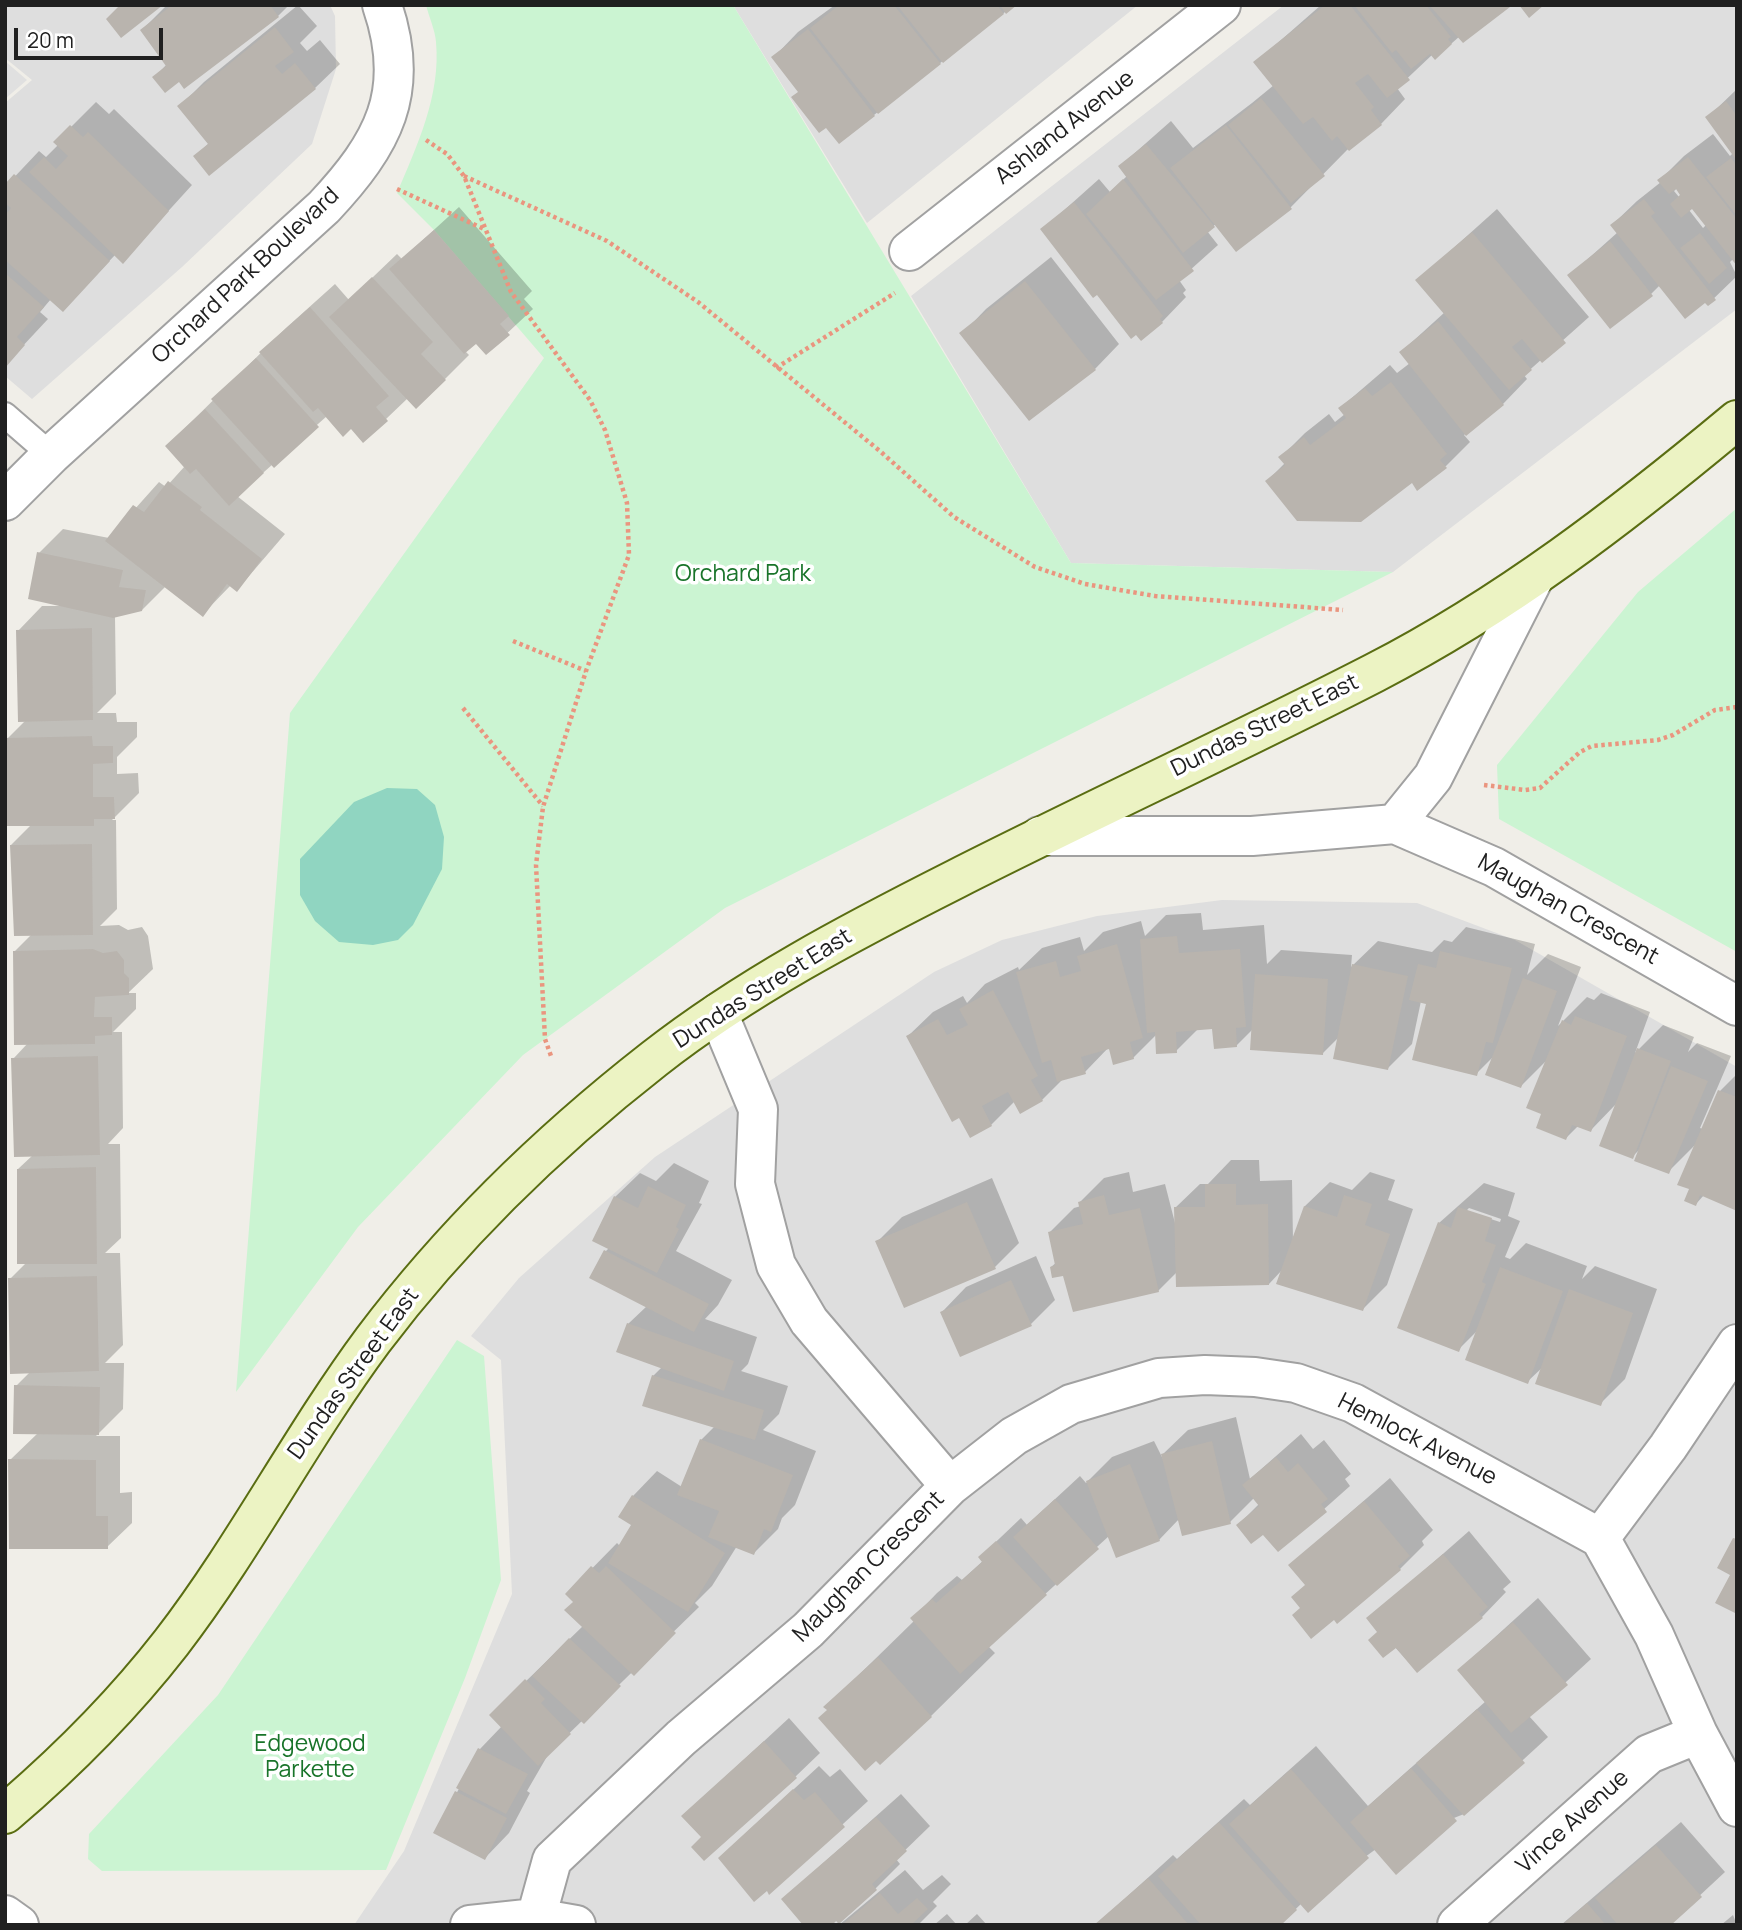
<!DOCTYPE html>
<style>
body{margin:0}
#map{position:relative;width:1742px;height:1930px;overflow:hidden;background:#f0eee8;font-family:Manrope,sans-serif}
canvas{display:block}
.frame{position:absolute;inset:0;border:7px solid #202020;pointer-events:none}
.scale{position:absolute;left:14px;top:28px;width:149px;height:32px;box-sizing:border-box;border:4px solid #202020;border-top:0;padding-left:9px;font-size:21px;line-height:24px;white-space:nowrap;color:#202020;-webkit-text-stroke:5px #fff;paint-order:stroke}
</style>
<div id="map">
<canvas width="1742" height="1930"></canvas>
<div class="frame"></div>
<div class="scale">20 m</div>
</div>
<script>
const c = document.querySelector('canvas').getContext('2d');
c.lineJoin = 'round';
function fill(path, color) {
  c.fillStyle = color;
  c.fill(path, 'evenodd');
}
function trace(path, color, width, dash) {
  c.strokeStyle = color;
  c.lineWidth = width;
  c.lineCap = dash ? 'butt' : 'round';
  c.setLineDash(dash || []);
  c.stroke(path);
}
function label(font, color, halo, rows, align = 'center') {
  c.font = font + ' Manrope,sans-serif';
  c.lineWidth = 7;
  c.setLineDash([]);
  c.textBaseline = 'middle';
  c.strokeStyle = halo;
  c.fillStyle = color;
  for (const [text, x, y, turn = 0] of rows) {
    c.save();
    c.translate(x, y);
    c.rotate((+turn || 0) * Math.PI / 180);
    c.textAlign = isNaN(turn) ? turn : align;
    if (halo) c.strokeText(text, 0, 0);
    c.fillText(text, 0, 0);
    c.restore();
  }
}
const residential = new Path2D(`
 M5 5H330L335 16 336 69 312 144 182 267 32 399 5 376V103L32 80 5 58Z
 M733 5H1138L867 223Z
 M1284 5H1737V309L1393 572 1071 563 911 296Z
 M1222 900 1417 903 1515 940 1737 1067V1925H354L404 1851 512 1594 501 1360 471 1336 519 1278 655 1157 934 972 1002 940 1097 916Z`);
const park = new Path2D(`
 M426 5H733L1071 563 1393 572 725 908 523 1055 358 1227 236 1392 290 713 544 358 434 230 397 193C417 146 441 95 436 42 435 30 429 17 426 5Z
 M1737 508V952L1499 819 1497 765 1638 592Z
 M457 1340 484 1356 501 1580 465 1678 386 1870 102 1871 88 1859 89 1834 218 1695Z`);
const pitch = new Path2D(`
 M387 788 417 789 435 805 444 837 442 869 413 925 398 940 373 945 339 942 315 921 300 895V859L354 802Z`);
const parking = new Path2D(`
 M5 61 27 80 5 99Z`);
const shadow = new Path2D(`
 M167 5H289L278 16 179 80 155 77 167 64 142 30Z
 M298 5 317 26 300 43 307 51 320 40 340 64 315 88 210 174 196 156 209 143 180 106 204 82Z
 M835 5H1014L874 115 799 91 774 57 798 32Z
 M1321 5H1509L1463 41 1460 36 1435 58 1433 54 1397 88 1405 99 1381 124 1347 150 1291 207 1237 250 1216 224 1207 231 1218 245 1179 280 1186 290 1183 293 1186 297 1162 322 1043 229 1099 179 1110 192 1127 176 1120 166 1171 121 1193 148 1252 103 1274 85 1256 62Z
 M1737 89V264L1733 259 1730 262 1737 276 1708 304 1660 285 1651 294 1570 275 1618 232 1612 225 1637 201 1661 182 1660 180 1684 156 1713 134 1730 156 1734 152 1708 117ZM1677 188 1682 194 1679 197 1674 191ZM1692 207 1706 225 1703 228 1689 210Z
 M96 102 109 114 114 109 192 185 122 262 115 255 63 310 51 299 40 312 48 319 6 364 5 187 39 151 46 157 58 145 56 142Z
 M459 207 532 291 524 299 533 309 486 353 476 342 465 351 469 355 445 379 408 398 386 419 351 427 327 416 237 496 285 534 237 590 231 585 202 615 166 586 142 610 115 616 116 694 97 713H116L117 722H137V737L117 757V774L138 773 139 793 112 820H116L117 909 100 926 119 925 128 930 142 927 148 936 153 969 128 993H136V1009L113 1032H122L123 1128 108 1144H120L121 1238 105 1253H120L123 1345 105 1363H124L123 1409 96 1436H120V1493L132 1492V1523L107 1547 10 1460 38 1433 16 1386 31 1371 10 1279 27 1262 18 1169 33 1155 13 1059 28 1043 15 951 32 934 11 845 32 824 7 739 26 720 18 631 42 606H60L39 553 63 529 109 538 159 482 166 487 185 466 167 446 286 328 335 284 349 300 397 254 402 259Z
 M1497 209 1589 317 1524 375 1527 379 1503 404 1464 435 1470 442 1446 466 1412 480 1267 481 1285 463 1281 457 1305 433 1329 414 1335 422 1345 414 1340 408 1390 365 1397 373 1410 363 1401 352 1445 312 1418 280Z
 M1051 257 1119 344 1095 369 962 334 986 309Z
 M1201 913 1203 930 1264 925 1267 964 1281 950 1352 955 1351 967 1378 941 1432 952 1444 940 1452 942 1466 927 1535 944 1527 975 1548 954 1581 967 1558 1026 1587 997 1594 1000 1601 993 1650 1012 1635 1053 1663 1025 1694 1037 1688 1052 1697 1043 1731 1056 1700 1128 1703 1129 1720 1091 1737 1074V1209L1704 1195 1696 1204 1691 1188 1697 1143 1668 1172 1641 1148 1632 1157 1617 1103 1591 1130 1579 1125 1566 1138 1544 1113 1548 1059 1521 1086 1494 1056 1476 1074 1428 1003 1421 1001 1412 1044 1388 1068 1339 1037 1323 1053 1253 1029 1236 1046 1213 1028 1198 1029 1176 1051 1157 1034 1133 1058 1110 1046 1085 1072 1064 1078 1042 1100 1015 1101 991 1125 908 1036 933 1012 963 996 967 1003 985 984 1018 967 1019 970 1042 948 1080 937 1084 951 1103 932 1141 921 1145 936 1166 915Z
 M1231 1160H1259L1260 1181 1292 1180 1293 1241 1305 1206 1330 1182 1352 1190 1370 1172 1395 1180 1388 1200 1413 1209 1387 1285 1363 1309 1283 1269 1269 1284 1177 1272 1158 1291 1065 1274 1051 1267 1057 1262 1050 1232 1074 1208 1081 1206 1080 1202 1104 1178 1129 1172 1133 1192 1165 1184 1176 1227 1175 1208 1200 1184H1208Z
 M674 1163 709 1181 699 1203 702 1204 676 1251 732 1280 718 1305 705 1319 757 1337 748 1364 741 1371 788 1386 779 1414 763 1430 816 1451 795 1505 782 1518 778 1529 754 1553 737 1546 712 1586 695 1603 699 1607 549 1753 527 1791 530 1793 509 1833 485 1858 436 1832 480 1749 502 1726 491 1715 583 1626 575 1601 567 1594 617 1543 620 1546 633 1524V1496L657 1471 682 1487 701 1440 715 1426 653 1376 662 1367 628 1324 647 1306 605 1252 609 1248 615 1197 640 1173 656 1181Z
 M992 1178 1019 1243 995 1267 877 1242 902 1217Z
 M1484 1183 1515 1193 1508 1216 1520 1221 1505 1257 1510 1259 1526 1243 1587 1266 1582 1279 1595 1266 1657 1289 1625 1379 1600 1404 1544 1366 1527 1382 1478 1330 1458 1350 1439 1223ZM1469 1208 1501 1219 1500 1222 1466 1211Z
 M1036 1256 1055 1300 1031 1324 942 1312 966 1287Z
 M1236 1417 1250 1479 1301 1434 1313 1449 1324 1440 1351 1474 1345 1479 1350 1486 1278 1550 1263 1532 1238 1525 1259 1504 1254 1498 1230 1522 1179 1519 1159 1540 1109 1536 988 1646 995 1653 931 1716 829 1710 826 1707 915 1620 913 1618 937 1593 957 1576 962 1580 984 1560 980 1557 1021 1518 1027 1525 1080 1476 1086 1483 1112 1457 1154 1441 1165 1463 1163 1454 1188 1430Z
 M1390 1478 1433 1530 1422 1541 1424 1545 1400 1569 1334 1618 1290 1565Z
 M1469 1531 1511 1582 1503 1589 1506 1592 1482 1617 1417 1671 1369 1619Z
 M1538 1598 1591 1659 1529 1716 1548 1737 1464 1814 1376 1849 1302 1903 1279 1925H1096L1173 1855 1177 1859 1244 1799 1250 1805 1316 1746 1368 1806 1486 1701 1459 1670Z
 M789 1718 820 1753 795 1777 703 1837 683 1816Z
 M819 1766 830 1777 840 1769 868 1801 769 1892 745 1834Z
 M901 1794 930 1826 896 1859 900 1864 876 1888 831 1925 783 1899Z
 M1681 1822 1725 1872 1668 1925H1561Z
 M905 1870 923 1890 942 1875 951 1884 933 1902 937 1906 918 1925H839Z
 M947 1914 957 1925H934Z
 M977 1914 987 1925H965Z
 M1733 1915 1737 1925H1721Z`);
const building = new Path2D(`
 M120 5H163L121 38 106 19Z
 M172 5H270L279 17 184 89 179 82 165 93 152 77 166 66 140 30Z
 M839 5H894L941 64 878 114 810 28Z
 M897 5H997L1004 14 943 63Z
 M1000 5H1017L1006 14Z
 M1325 5H1350L1410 80 1387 98 1368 74 1355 83 1374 107 1371 110 1382 125 1349 151 1337 136 1332 141 1313 117 1303 124 1253 62Z
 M1354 5H1426L1451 37 1448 39 1452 44 1435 60 1430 54 1411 69 1396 50 1392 53Z
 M1429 5H1508L1510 7 1463 43Z
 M1519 5H1544L1529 18Z
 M275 27 294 52 275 66 282 74 295 63 316 89 209 176 193 156 208 144 177 106Z
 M808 29 875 116 839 144 826 128 819 133 791 97 798 92 771 57Z
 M1261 98 1325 176 1291 203 1228 125Z
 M1726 101 1737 116V161L1705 117Z
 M70 125 83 137 88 132 169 211 123 264 29 172 44 157 56 169 68 156 53 142Z
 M1226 125 1292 209 1236 252 1170 168Z
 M1146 144 1215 227 1183 253 1118 166Z
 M1688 157 1737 219V266L1692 209 1681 218 1670 204 1680 195 1676 189 1669 194 1657 180Z
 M1731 158 1737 166V216L1706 177Z
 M14 174 110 261 63 312 5 260V215L11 208 5 203V184Z
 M1123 179 1194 271 1156 300 1086 214Z
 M1644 199 1655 213 1651 216 1716 300 1708 306 1705 303 1685 319 1610 225Z
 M1074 202 1163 316 1160 319 1163 323 1141 341 1136 335 1131 339 1097 295 1093 298 1040 229Z
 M434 230 509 316 500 324 510 335 486 355 476 344 464 354 389 269Z
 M1472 232 1566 343 1542 363 1522 339 1512 347 1532 370 1509 390 1415 280Z
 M1700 233 1727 268 1709 284 1680 248Z
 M1610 241 1653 296 1610 329 1567 275Z
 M5 273 44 307 17 337 25 345 5 368Z
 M372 277 433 342 421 354 446 380 416 409 329 317Z
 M1025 281 1096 370 1029 421 959 333Z
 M310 307 389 396 376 407 388 421 363 443 351 429 343 437 318 408 313 412 259 352Z
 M1438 321 1504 405 1466 436 1399 352Z
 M256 358 319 427 274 468 211 399Z
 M1391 382 1447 454 1440 460 1447 468 1417 491 1412 483 1361 522 1297 521 1265 481 1285 465 1278 457 1304 437 1310 445 1346 418 1338 408 1365 388 1372 396Z
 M205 409 264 473 229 506 196 469 190 474 165 446Z
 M168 481 202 507 200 510 262 559 237 592 227 584 203 617 105 541 133 505 144 512Z
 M37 552 123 570 119 587 146 590 142 611 113 618 28 599Z
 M92 628 93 720 18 722 16 630Z
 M92 736 93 746H113V763L93 764V797H114L115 819H94V826H6L5 738Z
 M92 844 93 935 14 936 10 845Z
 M1177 936 1179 953 1240 949 1246 1027 1236 1028 1237 1047 1214 1049 1212 1029 1176 1032 1177 1053 1156 1054 1155 1032 1147 1033 1140 939Z
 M1117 944 1143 1038 1130 1042 1134 1059 1113 1065 1109 1049 1081 1057 1086 1074 1057 1082 1051 1060 1042 1063 1016 972 1056 961 1060 977 1081 971 1077 956Z
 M93 949 103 953 117 951 124 960V973L129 978V995L95 997 94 1017H112V1035L95 1036V1044L14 1045 13 951Z
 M1440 951 1512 968 1493 1043 1486 1042 1477 1076 1412 1060 1426 1004 1409 1000 1418 964 1436 968Z
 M1352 964 1408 976 1388 1070 1333 1059Z
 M1255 974 1328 979 1323 1055 1250 1050Z
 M1523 978 1557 991 1521 1088 1485 1075Z
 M993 990 1038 1076 1031 1080 1043 1101 1020 1114 1008 1092 982 1106 992 1126 970 1138 959 1118 952 1122 906 1036 938 1019 947 1035 968 1025 959 1009Z
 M1575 1016 1627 1036 1591 1132 1572 1125 1566 1140 1536 1128 1541 1114 1526 1108 1562 1020 1571 1025Z
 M1637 1048 1671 1061 1633 1159 1599 1146Z
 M98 1056 100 1155 14 1157 11 1058Z
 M1671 1066 1708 1081 1669 1174 1634 1161Z
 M1718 1090 1737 1097V1211L1700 1195 1696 1206 1684 1201 1689 1189 1677 1185Z
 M96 1167 97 1264H17V1169Z
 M1205 1184H1236V1205L1268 1204 1269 1285 1176 1287 1174 1207H1205Z
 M648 1186 686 1205 676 1227 679 1229 657 1273 592 1241 614 1196 638 1208Z
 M1104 1195 1109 1215 1140 1208 1159 1292 1073 1312 1063 1276 1052 1278 1050 1267 1055 1265 1048 1232 1083 1224 1078 1202Z
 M1344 1195 1372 1204 1365 1225 1390 1234 1363 1311 1276 1284 1304 1206 1337 1217Z
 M967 1202 996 1269 904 1308 875 1241Z
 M1458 1207 1492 1218 1485 1241 1496 1245 1482 1282 1486 1284 1459 1352 1397 1328 1438 1222 1451 1228Z
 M604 1250 709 1304 694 1332 589 1278Z
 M1500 1267 1563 1291 1528 1384 1465 1360Z
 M97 1276 99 1371 10 1374 8 1278Z
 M1011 1280 1032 1326 960 1357 940 1312Z
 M1569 1289 1633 1313 1601 1406 1535 1384Z
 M627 1323 734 1361 724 1391 616 1352Z
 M652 1375 764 1410 755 1440 642 1406Z
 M14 1385 100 1387 99 1435 13 1434Z
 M700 1439 793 1475 771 1532 764 1529 754 1555 708 1537 719 1511 677 1495Z
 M1212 1441 1231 1524 1182 1536 1161 1454Z
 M1276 1457 1288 1472 1298 1463 1328 1499 1321 1504 1327 1512 1278 1552 1263 1535 1251 1544 1236 1525 1259 1506 1242 1485Z
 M8 1459 96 1460V1516H108V1549H9Z
 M1130 1464 1160 1541 1116 1558 1086 1481Z
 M632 1495 725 1553 688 1612 608 1563 631 1525 618 1517Z
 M1055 1499 1099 1549 1057 1586 1013 1537Z
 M1364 1501 1410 1556 1398 1566 1401 1570 1337 1624 1334 1620 1311 1639 1292 1615 1300 1608 1291 1597 1305 1585 1288 1565Z
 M1733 1538 1737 1539V1614L1715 1603 1730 1575 1717 1568Z
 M996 1541 1047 1595 960 1674 910 1618 932 1599 936 1603 982 1562 978 1557Z
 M1443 1554 1488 1607 1479 1614 1483 1618 1417 1673 1396 1648 1383 1658 1368 1640 1377 1632 1366 1618Z
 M591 1566 599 1573 606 1566 676 1633 634 1676 564 1610 573 1602 565 1594Z
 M1513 1622 1568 1685 1511 1733 1457 1670Z
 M569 1638 621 1686 584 1724 532 1676Z
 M878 1657 932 1717 880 1765 876 1761 865 1771 818 1718 827 1710 823 1707Z
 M525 1679 545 1699 541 1703 571 1734 538 1766 489 1715Z
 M1477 1709 1525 1763 1464 1816 1416 1763Z
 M764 1741 797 1778 704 1861 691 1847 701 1837 681 1816Z
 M478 1748 528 1774 506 1814 456 1788Z
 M1411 1768 1457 1821 1396 1875 1350 1822Z
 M1291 1769 1369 1858 1308 1913 1229 1824Z
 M793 1789 804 1800 815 1792 845 1827 769 1895 767 1891 754 1902 718 1858Z
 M455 1791 507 1818 485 1860 433 1833Z
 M876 1817 907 1851 872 1884 877 1890 839 1924 836 1921 832 1925H803L781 1899Z
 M1219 1822 1297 1910 1281 1925H1201L1158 1876Z
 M1656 1845 1702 1897 1671 1925H1618L1595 1898Z
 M1148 1878 1189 1925H1094Z
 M880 1893 898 1914 917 1898 928 1909 911 1925H842Z
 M1587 1903 1606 1925H1562Z`);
const path = new Path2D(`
 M426 140 447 154 464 176 511 292 590 400 605 430 627 503 629 555 586 671 543 807 536 865 545 1039 551 1056
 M464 176 607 241 698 302 881 452 954 517 1035 567 1085 584 1155 596 1343 610
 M397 189 484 229
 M776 368 895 293
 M513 641 586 671
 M463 708 543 806
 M1484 785 1525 790 1540 788 1580 752 1592 746 1658 740 1673 735 1715 710 1737 707`);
const lane = new Path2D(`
 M5 415 51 455`);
const street = new Path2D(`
 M909 251 1221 5
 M5 501 51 455 324 207C383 144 412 92 382 5
 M1395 824 1433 777 1534 578
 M1040 836H1252L1395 824 1494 867 1737 1006
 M950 1486 1014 1436 1071 1404 1159 1378 1205 1375 1255 1377 1296 1383 1353 1403 1600 1538 1654 1635 1698 1734 1737 1807
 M1600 1538 1668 1447 1737 1344
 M5 1915 19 1925
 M536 1918 552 1860 681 1738 808 1630 950 1486 809 1321 776 1265 755 1184 758 1109 718 1013
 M470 1925 536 1918 576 1925
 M1457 1925 1649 1754 1698 1734`);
const secondary = new Path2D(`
 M5 1814C66 1762 122 1706 171 1643 245 1547 301 1437 373 1340 453 1234 549 1141 654 1059 746 987 851 932 956 879 1094 809 1236 744 1374 673 1506 605 1623 515 1737 420`);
const streetNames = [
 ["Ashland Avenue",1065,128,-38],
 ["Orchard Park Boulevard",246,276,-43],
 ["Dundas Street East",1265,726,-26],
 ["Maughan Crescent",1568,910,29],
 ["Dundas Street East",763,989,-32],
 ["Dundas Street East",354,1374,-54],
 ["Hemlock Avenue",1417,1440,27],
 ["Maughan Crescent",869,1567,-45],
 ["Vince Avenue",1573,1822,-42]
];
const parkNames = [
 ["Orchard Park",743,575],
 ["Edgewood",310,1745],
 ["Parkette",310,1771]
];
fill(residential, '#dedede');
fill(park, '#cbf4d2');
fill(pitch, '#90d5c1');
fill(parking, '#e0e0e0');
fill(shadow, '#0003');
fill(building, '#b9b4ae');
trace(lane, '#a1a1a1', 28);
trace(street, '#a1a1a1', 42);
trace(secondary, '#5a6d12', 42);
trace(path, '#ea957f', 4.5, [3.5, 3.5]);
trace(lane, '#fff', 24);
trace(street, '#fff', 38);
trace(secondary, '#ecf3c3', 38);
label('23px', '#202020', '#fff', streetNames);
label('23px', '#19742a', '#fff', parkNames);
</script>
